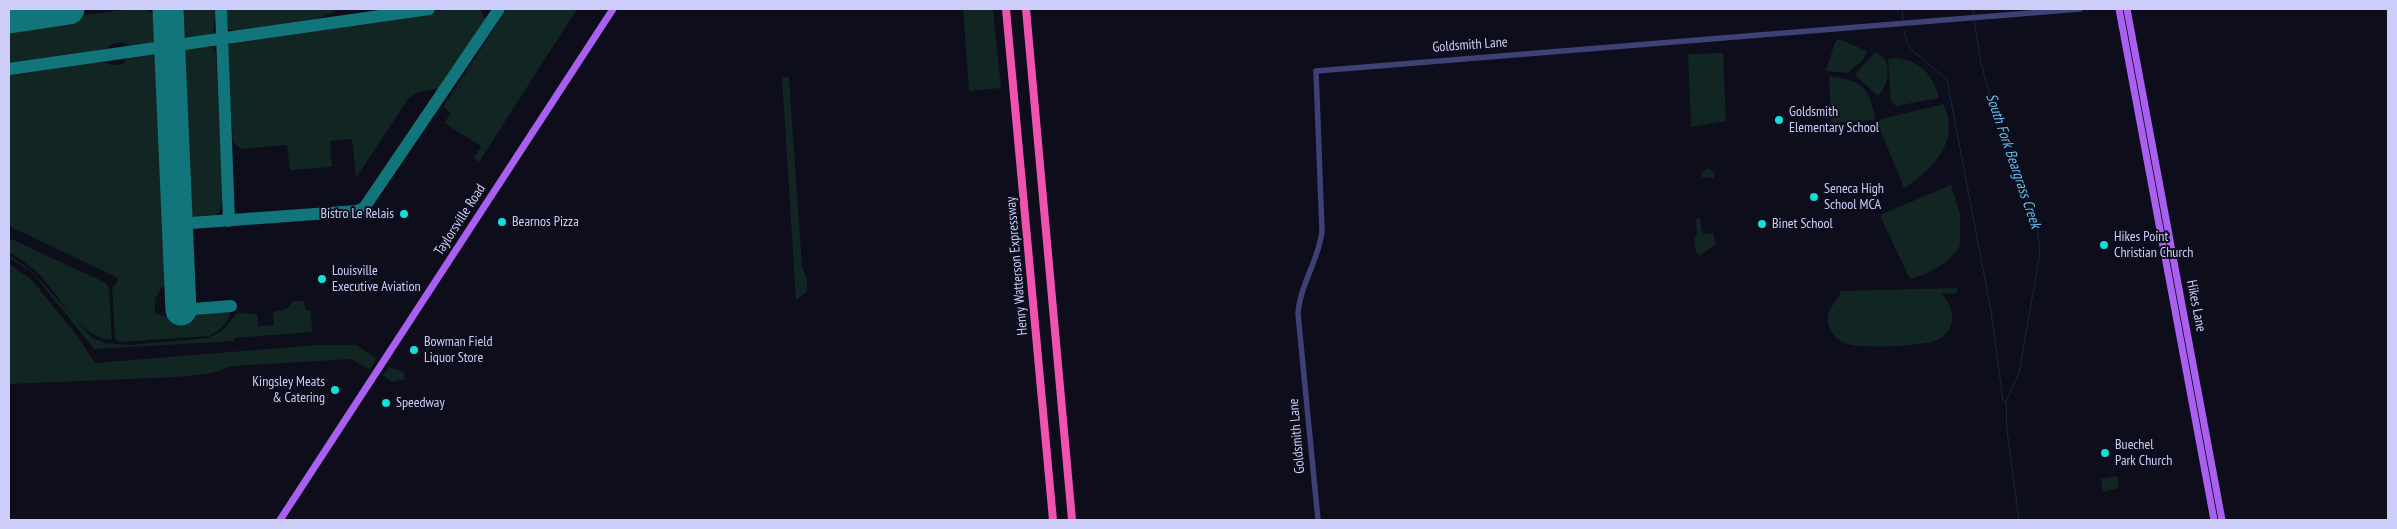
<!DOCTYPE html>
<style>
body{margin:0}
#map{position:relative;width:2397px;height:529px;overflow:hidden;background:#0e0d1c;font-family:"PT Sans Narrow",sans-serif}
canvas{display:block}
.frame{position:absolute;inset:0;border:10px solid #cdcdfa;pointer-events:none}
</style>
<div id="map">
<canvas width="2397" height="529"></canvas>
<div class="frame"></div>
</div>
<script>
const c = document.querySelector('canvas').getContext('2d');
c.lineJoin = 'round';
function fill(path, color) {
  c.fillStyle = color;
  c.fill(path, 'evenodd');
}
function trace(path, color, width, dash) {
  c.strokeStyle = color;
  c.lineWidth = width;
  c.lineCap = dash ? 'butt' : 'round';
  c.setLineDash(dash || []);
  c.stroke(path);
}
function label(font, color, halo, rows, align = 'center') {
  c.font = font + ' "PT Sans Narrow",sans-serif';
  c.lineWidth = 4;
  c.setLineDash([]);
  c.textBaseline = 'middle';
  c.strokeStyle = halo;
  c.fillStyle = color;
  for (const [text, x, y, turn = 0] of rows) {
    c.save();
    c.translate(x, y);
    c.rotate((+turn || 0) * Math.PI / 180);
    c.textAlign = isNaN(turn) ? turn : align;
    if (halo) c.strokeText(text, 0, 0);
    c.fillText(text, 0, 0);
    c.restore();
  }
}
const green = new Path2D(`
 M130 9 146 10 157 16 160 31 153 43 133 47 123 42 112 44 103 52 9 65V26Z
 M179 9H216L213 33C197 49 163 31 179 9Z
 M226 9H335L334 12 319 18 237 32 228 29Z
 M451 9H480L485 20 439 88 416 93 408 99 356 178 352 139 330 141 332 167 290 170 287 145 241 149 233 142 227 48 233 41Z
 M507 9H577L479 162 474 158 481 146 444 123 451 113 443 107Z
 M963 9H993L1001 88 969 91Z
 M1839 39 1867 51 1863 60 1848 73 1826 71 1835 42Z
 M205 45 214 49 216 53 223 198 219 213C211 220 198 220 188 215L183 206 177 66C179 48 190 47 205 45Z
 M1875 52C1894 59 1889 85 1878 96L1857 77 1856 73Z
 M1723 53 1726 121 1691 127 1688 54Z
 M148 54 157 59 161 68 170 280 161 288 157 297H155V314C165 314 171 322 182 321 188 320 190 316 195 313 203 309 219 312 228 311L230 312C229 324 219 331 209 336L120 342 115 339 112 286 114 287 118 278 9 226V74L101 61 111 65 123 64 128 57Z
 M1897 58C1921 61 1933 75 1939 98L1896 106 1891 102 1888 59Z
 M1829 76C1861 80 1871 87 1875 120L1833 123 1831 121Z
 M782 77H789L802 267 807 279V291L796 300Z
 M1944 104C1946 111 1949 119 1949 127 1949 154 1924 175 1904 188L1878 124 1881 119Z
 M1708 168 1714 173V178L1701 177 1702 172Z
 M1951 185 1960 214V245C1952 262 1927 275 1910 279L1881 218 1882 214Z
 M1700 218 1702 232 1705 234 1713 233 1716 244 1699 256 1696 252 1694 238 1697 235 1696 219Z
 M9 238 106 283 109 289 112 339C83 342 58 294 40 275 31 266 20 259 9 252Z
 M9 255 33 272 91 337 105 343 130 345 208 338 223 330 237 313 257 314 258 326 274 325 273 312 287 309 293 301H303L307 311H311L312 332 234 338V341L94 349 32 272 9 258Z
 M9 264 31 279 78 337 95 363 317 345H356L376 358 370 370 351 359 233 366 208 374 175 377 9 384Z
 M1957 288V293L1942 294C1954 307 1958 329 1939 339 1925 347 1857 349 1844 343 1836 339 1829 331 1828 322 1826 307 1838 303 1841 291Z
 M389 367 404 372 405 379 392 382 383 375Z
 M2117 476 2119 488 2103 492 2101 479Z`);
const stream = new Path2D(`
 M1902 9 1903 20
 M1973 9 1974 15
 M1974 19 1981 63 1999 131 2037 226 2040 253 2019 373 2006 402 2007 430 2019 520
 M1904 30 1907 44 1913 51 1947 80 1991 311 2003 401 2005 402`);
const taxiway = new Path2D(`
 M221 9 229 221
 M9 69 429 9
 M177 224 357 211 364 208 499 9
 M181 310 231 306`);
const runway = new Path2D(`
 M168 9 181 310
 M9 18 69 9`);
const minor = new Path2D(`
 M1318 520 1298 314C1300 284 1319 260 1322 231L1316 71 2080 9`);
const major = new Path2D(`
 M2119 9 2214 520
 M2127 9 2222 520
 M280 520 613 9`);
const highway = new Path2D(`
 M1006 9 1053 520
 M1026 9 1072 520`);
const markers = [
 [1779,120,5,"#16ddda"],
 [1814,197,5,"#16ddda"],
 [404,214,5,"#16ddda"],
 [502,222,5,"#16ddda"],
 [1762,224,5,"#16ddda"],
 [2104,245,5,"#16ddda"],
 [322,279,5,"#16ddda"],
 [414,350,5,"#16ddda"],
 [335,390,5,"#16ddda"],
 [386,403,5,"#16ddda"],
 [2105,453,5,"#16ddda"]
];
const streetNames = [
 ["Goldsmith Lane",1470,45,-4],
 ["Taylorsville Road",460,220,-57],
 ["Henry Watterson Expressway",1017,266,-95],
 ["Hikes Lane",2196,306,79],
 ["Goldsmith Lane",1297,436,-95]
];
const poiNames = [
 ["Goldsmith",1789,112],
 ["Elementary School",1789,128],
 ["Seneca High",1824,189],
 ["School MCA",1824,205],
 ["Bistro Le Relais",394,214,"right"],
 ["Bearnos Pizza",512,222],
 ["Binet School",1772,224],
 ["Hikes Point",2114,237],
 ["Christian Church",2114,253],
 ["Louisville",332,271],
 ["Executive Aviation",332,287],
 ["Bowman Field",424,342],
 ["Liquor Store",424,358],
 ["Kingsley Meats",325,382,"right"],
 ["& Catering",325,398,"right"],
 ["Speedway",396,403],
 ["Buechel",2115,445],
 ["Park Church",2115,461]
];
const waterNames = [
 ["South Fork Beargrass Creek",2013,161,71]
];
fill(green, '#112522');
trace(stream, '#122a40', 1);
trace(taxiway, '#12757b', 12);
trace(runway, '#12757b', 31);
trace(minor, '#3d4176', 5.5);
trace(major, '#a95fef', 7);
trace(highway, '#ee54af', 8);
for (const [x, y, r, color] of markers) {
  const dot = new Path2D();
  dot.arc(x, y, r, 0, 2 * Math.PI);
  c.fillStyle = color;
  c.fill(dot);
  trace(dot, '#0e0d1c', 2);
}
label('14px', '#cdcdfa', '#0e0d1c', streetNames);
label('14px', '#cdcdfa', '#0e0d1c', poiNames, 'left');
label('italic 15px', '#65bff0', '#0e0d1c', waterNames);
</script>
